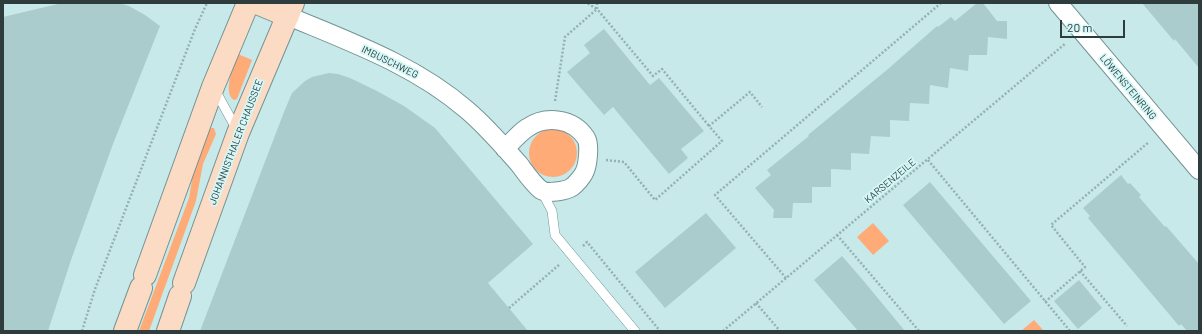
<!DOCTYPE html>
<meta charset="utf-8">
<style>
body{margin:0}
#map{position:relative;width:1202px;height:334px;overflow:hidden;background:#c7e9ea;font-family:Barlow,sans-serif}
canvas{display:block}
.frame{position:absolute;inset:0;border:4px solid #2f3c3d;pointer-events:none}
.scale{position:absolute;left:1060px;top:20px;width:65px;height:18px;box-sizing:border-box;border:2px solid #2f3c3d;border-top:0;padding-left:5px;font-size:12px;line-height:14px;white-space:nowrap;color:#2f3c3d;-webkit-text-stroke:3px #d4f7f7;paint-order:stroke}
</style>
<div id="map">
<canvas width="1202" height="334"></canvas>
<div class="frame"></div>
<div class="scale">20 m</div>
</div>
<script>
const c = document.querySelector('canvas').getContext('2d');
c.lineJoin = 'round';
function fill(path, color) {
  c.fillStyle = color;
  c.fill(path, 'evenodd');
}
function trace(path, color, width, dash) {
  c.strokeStyle = color;
  c.lineWidth = width;
  c.lineCap = dash ? 'butt' : 'round';
  c.setLineDash(dash || []);
  c.stroke(path);
}
function label(font, color, halo, rows, align = 'center') {
  c.font = font + ' Barlow,sans-serif';
  c.lineWidth = 3.5;
  c.setLineDash([]);
  c.textBaseline = 'middle';
  c.strokeStyle = halo;
  c.fillStyle = color;
  for (const [text, x, y, turn = 0] of rows) {
    c.save();
    c.translate(x, y);
    c.rotate((+turn || 0) * Math.PI / 180);
    c.textAlign = isNaN(turn) ? turn : align;
    if (halo) c.strokeText(text, 0, 0);
    c.fillText(text, 0, 0);
    c.restore();
  }
}
const green = new Path2D(`
 M238 54 252 60 237 99 234 100C222 93 234 64 238 54Z
 M211 128H214L216 134 203 164 196 201 149 331H139L189 198 193 174 208 129Z
 M529 153a24 24 0 1 1 48 0a24 24 0 1 1-48 0Z
 M873 223 889 241 873 255 857 237Z
 M1034 320 1044 331H1021Z`);
const building = new Path2D(`
 M62 3H119L129 6 145 15 160 26 113 144 71 260 48 331H3V17Z
 M977 3H983L997 21H1007V39L988 37 987 55H969L968 71 950 68 948 88 930 85 929 104 910 103 909 121 890 120V137L871 136 869 154 851 153V170L831 169V187H812V203H793L792 218H773L774 210 755 188 771 175 767 170 809 136 808 135 888 69 937 26 938 27 951 17 955 21Z
 M1142 3H1199V68L1175 39 1174 41Z
 M604 29 650 85 659 78 704 131 681 149 688 158 669 174 613 107 604 115 567 72 590 53 584 45Z
 M329 73 338 74 350 78 377 91 404 106 435 128 533 244 488 283 528 331H200L284 112 292 93 305 81 312 77Z
 M1121 175 1128 184 1130 183 1141 195 1139 197 1165 227 1166 226 1199 264V331H1187L1181 324 1179 326 1088 218 1090 216 1083 208Z
 M930 182 1031 301 1004 324 903 205Z
 M706 213 736 248 665 308 635 272Z
 M842 256 862 279 905 331H858L814 280Z
 M1079 280 1102 308 1078 329 1054 301Z`);
const path = new Path2D(`
 M597 3V9L653 76 662 69 709 126
 M555 101 565 37 597 9 587 3
 M606 160 624 162 655 200 722 141 709 126 750 92 762 107
 M928 160 1070 331
 M837 235 919 331
 M583 246 587 242 660 331
 M1080 271 1127 326
 M786 278 715 195 941 3
 M1045 302 1085 267 1051 225 1149 142
 M756 303 780 331
 M509 308 560 264
 M82 331 95 289 195 29 207 3
 M723 331 1066 43`);
const service = new Path2D(`
 M215 90 237 130
 M541 190 552 211 555 235 635 331`);
const minor = new Path2D(`
 M1058 3 1199 170
 M288 16C350 42 415 65 467 110 486 126 503 146 519 164 525 172 533 184 541 190 547 194 566 191 572 187 576 184 582 177 584 173 588 166 590 144 586 138 573 118 546 115 527 128 519 133 512 142 505 149`);
const secondary = new Path2D(`
 M257 3 288 16
 M145 275 213 87 248 3
 M184 283 238 133 293 3
 M125 331 141 288
 M168 331 180 296`);
const streetNames = [
 ["IMBUSCHWEG",390,62,26],
 ["LÖWENSTEINRING",1128,87,50],
 ["JOHANNISTHALER CHAUSSEE",236,142,-69],
 ["KARSENZEILE",890,181,-40]
];
fill(green, '#ffab77');
fill(building, '#acc');
trace(service, '#739394', 10);
trace(minor, '#739394', 20);
trace(secondary, '#739394', 24);
trace(path, '#95b0b1', 2.5, [2, 2]);
trace(service, '#fff', 9);
trace(minor, '#fff', 18);
trace(secondary, '#fbdbc4', 22);
label('10px', '#2f3c3d', '#d4f7f7', streetNames);
</script>
